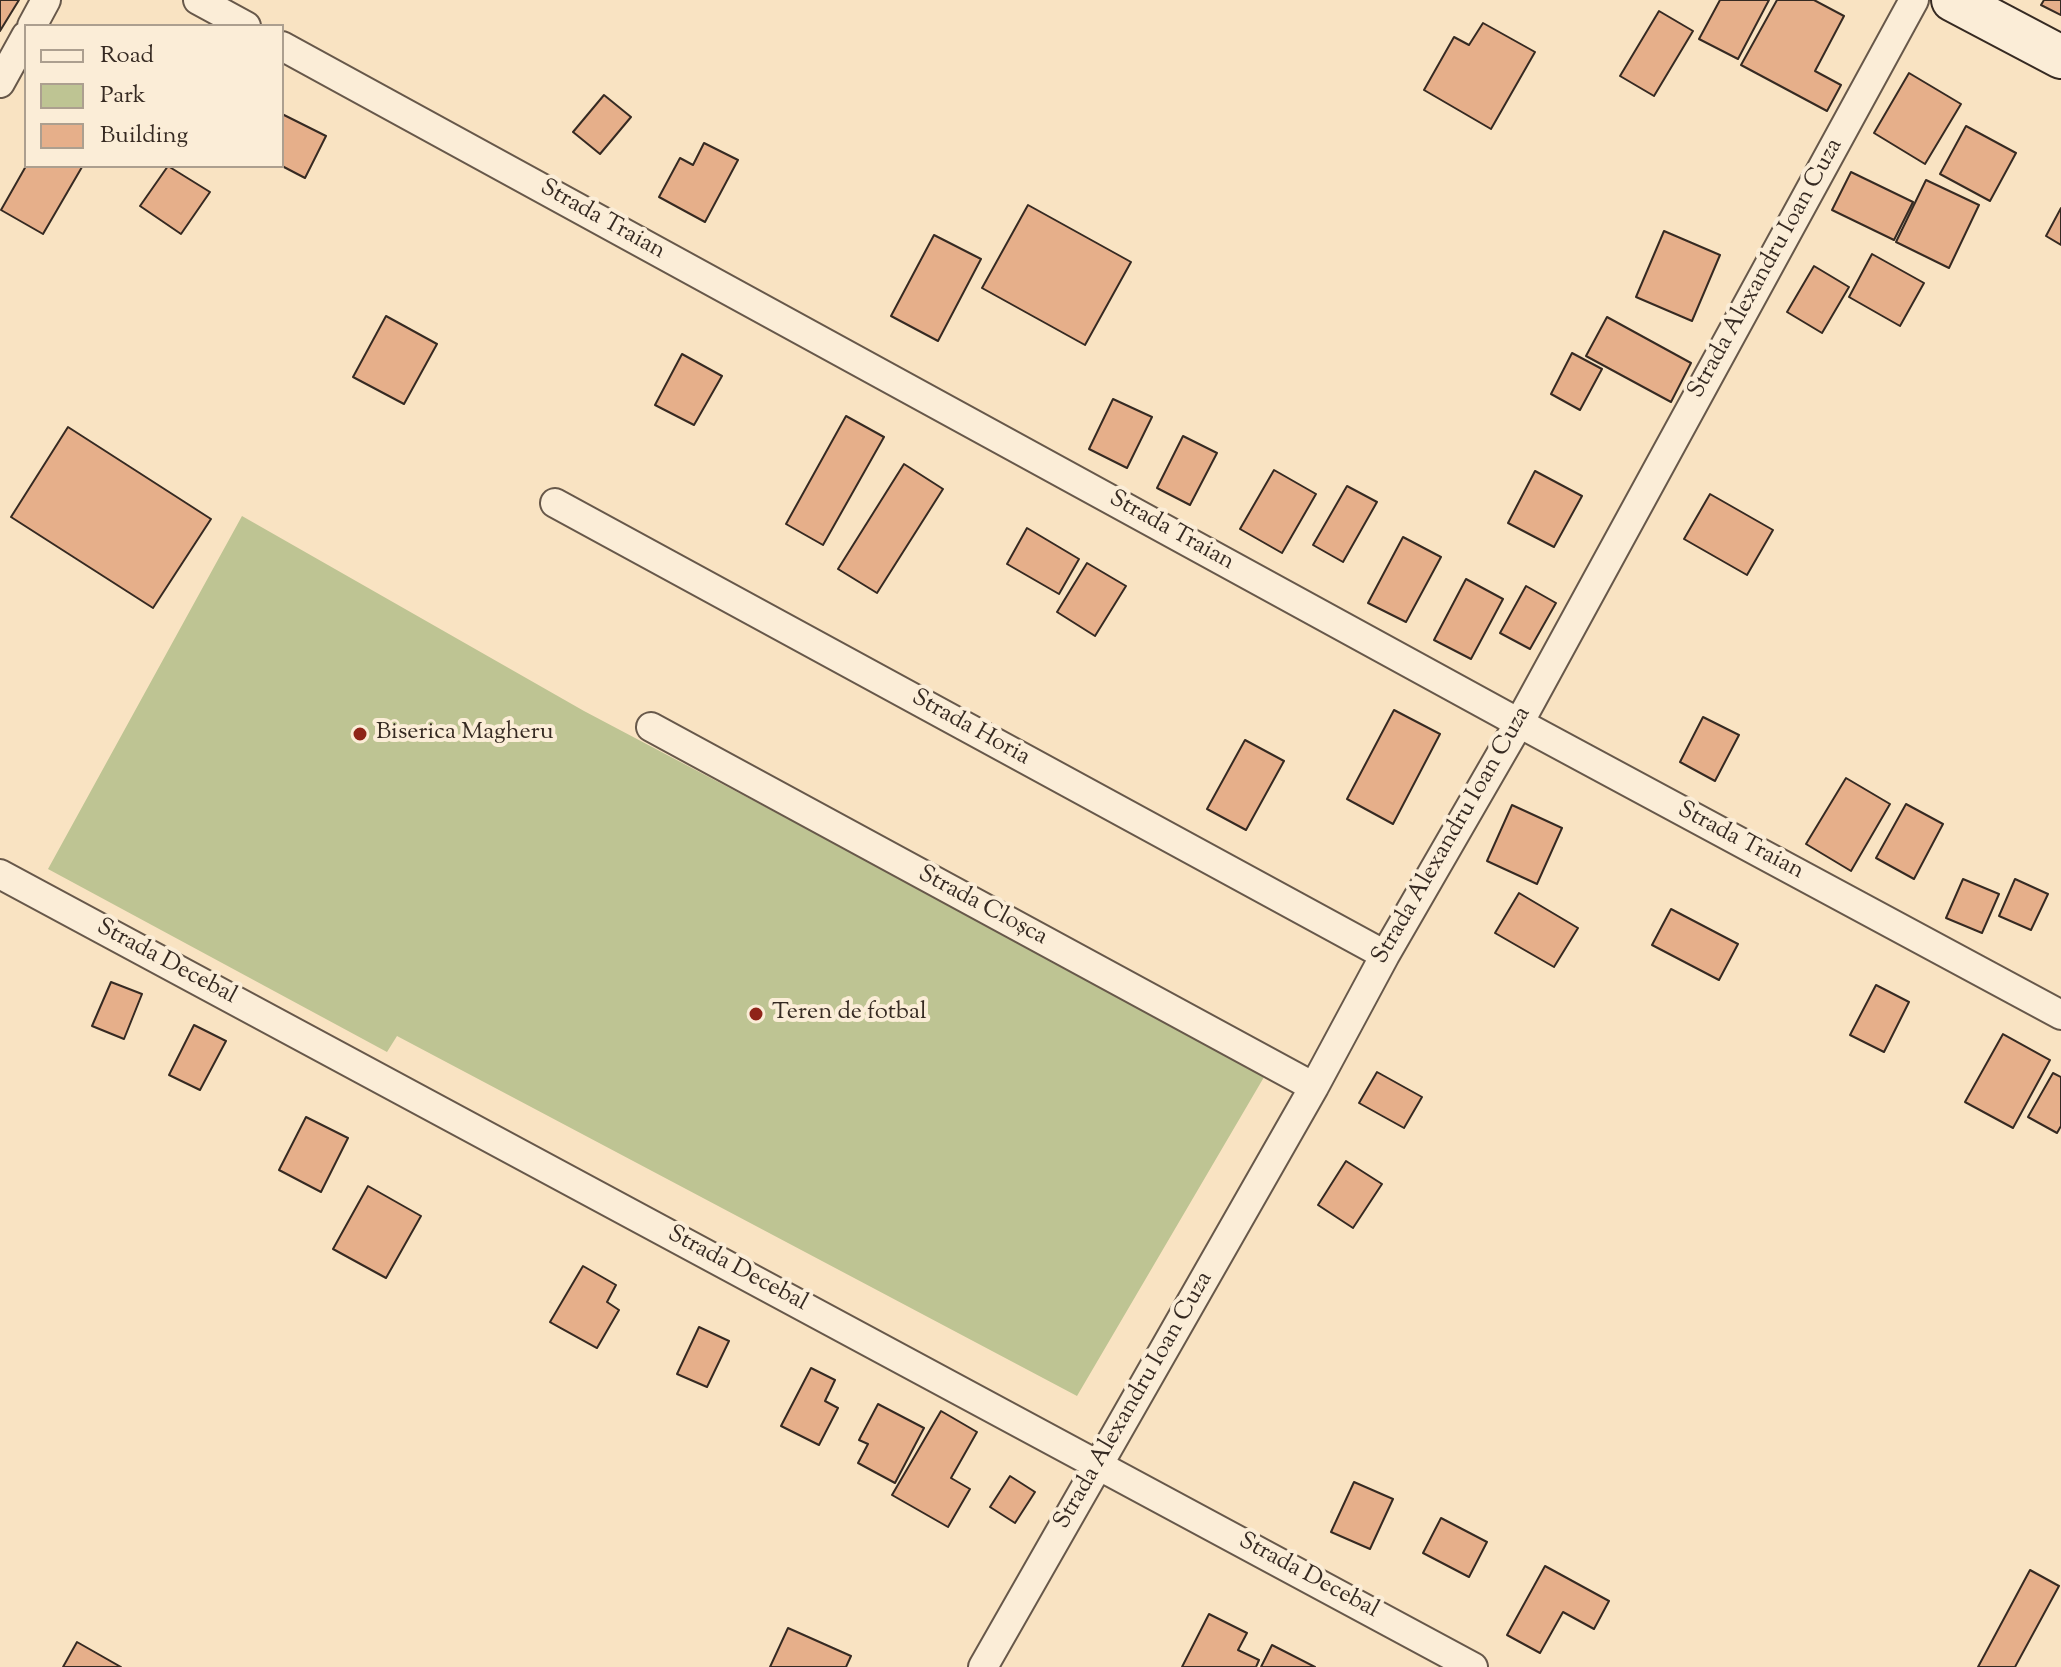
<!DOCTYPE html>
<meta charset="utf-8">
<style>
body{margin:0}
#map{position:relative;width:2061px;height:1667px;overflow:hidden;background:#f9e3c2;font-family:"Sorts Mill Goudy",serif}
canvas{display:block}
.legend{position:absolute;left:24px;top:24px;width:260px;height:144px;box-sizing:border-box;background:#fbedd7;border:2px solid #ac9f8f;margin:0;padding:10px 14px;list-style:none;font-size:24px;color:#362a22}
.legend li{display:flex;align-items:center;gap:16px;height:40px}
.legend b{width:40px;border:2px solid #ac9f8f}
</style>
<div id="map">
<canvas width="2061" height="1667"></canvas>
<ul class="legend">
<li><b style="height:10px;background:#fbedd7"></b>Road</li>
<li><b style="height:22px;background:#bec493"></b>Park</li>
<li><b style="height:22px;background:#e6af8a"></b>Building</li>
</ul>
</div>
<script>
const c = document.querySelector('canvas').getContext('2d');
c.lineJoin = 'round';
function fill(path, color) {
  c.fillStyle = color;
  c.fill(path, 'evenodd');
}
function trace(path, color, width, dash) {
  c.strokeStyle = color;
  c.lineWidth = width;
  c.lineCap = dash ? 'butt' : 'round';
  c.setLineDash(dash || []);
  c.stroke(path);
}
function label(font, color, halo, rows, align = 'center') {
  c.font = font + ' "Sorts Mill Goudy",serif';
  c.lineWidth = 8;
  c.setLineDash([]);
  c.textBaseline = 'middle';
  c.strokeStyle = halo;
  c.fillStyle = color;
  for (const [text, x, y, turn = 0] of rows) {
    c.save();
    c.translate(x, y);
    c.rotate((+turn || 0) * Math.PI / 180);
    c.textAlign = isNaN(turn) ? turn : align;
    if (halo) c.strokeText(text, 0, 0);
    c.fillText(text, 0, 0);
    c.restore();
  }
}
const green = new Path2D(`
 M242 516 584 711 1267 1072 1077 1396 397 1036 387 1052 48 869Z`);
const building = new Path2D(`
 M0 0H19L0 31Z
 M1720 0H1769L1738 59 1699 39Z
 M1777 0H1814L1844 16 1815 71 1841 85 1827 111 1741 65Z
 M2044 0H2061V15L2041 5Z
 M1659 11 1693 31 1654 96 1620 76Z
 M1483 23 1535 52 1491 129 1424 90 1454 37 1469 45Z
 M1909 73 1961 104 1925 164 1874 133Z
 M604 95 631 117 600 154 573 132Z
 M282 114 326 136 305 178 282 166Z
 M1966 126 2016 153 1990 201 1940 174Z
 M704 143 738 160 705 222 659 197 680 158 693 165Z
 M26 166 82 167 43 234 1 210Z
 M168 166 210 192 181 234 140 206Z
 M1851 172 1913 202 1894 240 1832 210Z
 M1926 180 1979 205 1949 268 1896 242Z
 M1028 205 1131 262 1085 345 982 288Z
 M2061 208V245L2046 236Z
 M1664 231 1720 255 1692 321 1636 297Z
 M934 235 981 259 938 341 891 316Z
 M1872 254 1924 283 1900 326 1849 297Z
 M1814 266 1849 287 1822 333 1787 312Z
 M386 316 437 344 404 404 353 377Z
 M1607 317 1691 363 1671 402 1586 356Z
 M1572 353 1602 369 1580 410 1551 394Z
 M682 354 722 376 694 425 655 405Z
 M1113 399 1152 417 1127 468 1089 449Z
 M846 416 884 437 823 545 786 524Z
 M68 427 211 519 153 608 11 517Z
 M1183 436 1217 453 1190 505 1157 488Z
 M904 464 943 489 877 593 838 569Z
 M1274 470 1316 494 1282 553 1240 529Z
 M1535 471 1582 496 1554 547 1508 523Z
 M1347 486 1377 502 1343 562 1313 545Z
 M1710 494 1773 530 1747 575 1684 539Z
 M1027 528 1079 559 1059 594 1007 564Z
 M1403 537 1441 557 1406 622 1368 603Z
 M1087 563 1126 586 1095 636 1057 612Z
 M1466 579 1503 599 1471 659 1434 640Z
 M1526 586 1556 603 1530 649 1500 633Z
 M1394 710 1440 734 1393 824 1347 799Z
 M1703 717 1739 735 1715 781 1680 762Z
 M1245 740 1284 761 1246 830 1207 809Z
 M1846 778 1890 804 1851 871 1806 844Z
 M1906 804 1943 824 1914 879 1876 858Z
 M1512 805 1562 828 1537 884 1487 861Z
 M1963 879 1999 894 1982 933 1946 918Z
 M2015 879 2048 894 2031 930 1999 916Z
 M1519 893 1578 928 1554 967 1495 933Z
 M1671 909 1738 944 1719 980 1652 945Z
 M111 982 142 994 124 1039 92 1026Z
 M1876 985 1909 1002 1884 1052 1850 1035Z
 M194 1025 226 1041 200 1090 169 1075Z
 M2003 1034 2050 1060 2013 1128 1965 1102Z
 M1377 1072 1422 1097 1404 1128 1359 1103Z
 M2053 1073 2061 1077V1126L2057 1133 2028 1117Z
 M306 1117 348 1138 321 1192 279 1170Z
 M1346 1161 1382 1184 1353 1228 1318 1205Z
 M368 1186 421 1216 386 1278 333 1249Z
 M583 1266 616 1285 607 1302 619 1310 597 1348 550 1322Z
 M699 1327 729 1341 707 1387 677 1374Z
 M811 1368 835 1380 825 1401 838 1408 819 1445 781 1426Z
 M878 1404 924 1428 895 1483 858 1463 868 1444 859 1440Z
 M941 1411 977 1432 951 1478 970 1489 948 1527 892 1495Z
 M1010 1476 1035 1492 1015 1523 990 1507Z
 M1354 1482 1393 1499 1370 1549 1331 1532Z
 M1441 1518 1487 1542 1469 1577 1423 1553Z
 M1545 1566 1609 1601 1594 1629 1563 1612 1540 1653 1507 1635Z
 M2030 1570 2059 1586 2015 1667H1978Z
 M1209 1614 1247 1633 1238 1650 1259 1660 1256 1667H1182Z
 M788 1628 851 1656 846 1667H770Z
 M77 1642 121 1667H63Z
 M1272 1645 1315 1667H1261Z`);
const minor = new Path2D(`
 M198 0 246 26
 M32 26 46 0
 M282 46 1519 723 2061 1015
 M0 83 26 36
 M555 503 1385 955
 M651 727 1314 1087
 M0 874 1473 1667
 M983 1667 1314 1087 1385 955 1519 723 1914 0`);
const secondary = new Path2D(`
 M1953 0 2061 57`);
const markers = [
 [360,734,8,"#8f2418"],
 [756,1014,8,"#8f2418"]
];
const streetNames = [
 ["Strada Traian",602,221,29],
 ["Strada Alexandru Ioan Cuza",1767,269,-61],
 ["Strada Traian",1171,532,29],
 ["Strada Horia",970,729,29],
 ["Strada Alexandru Ioan Cuza",1453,836,-60],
 ["Strada Traian",1740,842,28],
 ["Strada Cloșca",982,907,28],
 ["Strada Decebal",166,963,28],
 ["Strada Decebal",737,1270,28],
 ["Strada Alexandru Ioan Cuza",1135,1401,-60],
 ["Strada Decebal",1308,1577,28]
];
const poiNames = [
 ["Biserica Magheru",376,734],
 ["Teren de fotbal",772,1014]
];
fill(green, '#bec493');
fill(building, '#e6af8a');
trace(building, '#362a22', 2);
trace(minor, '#67584a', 32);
trace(secondary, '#362a22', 46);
trace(minor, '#fbedd7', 28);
trace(secondary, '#fbedd7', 42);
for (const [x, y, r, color] of markers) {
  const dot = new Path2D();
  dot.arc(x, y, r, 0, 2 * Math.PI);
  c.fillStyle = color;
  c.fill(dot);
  trace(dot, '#fbedd7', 3);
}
label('24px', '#362a22', '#fbedd7', streetNames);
label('24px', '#362a22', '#fbedd7', poiNames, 'left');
</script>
